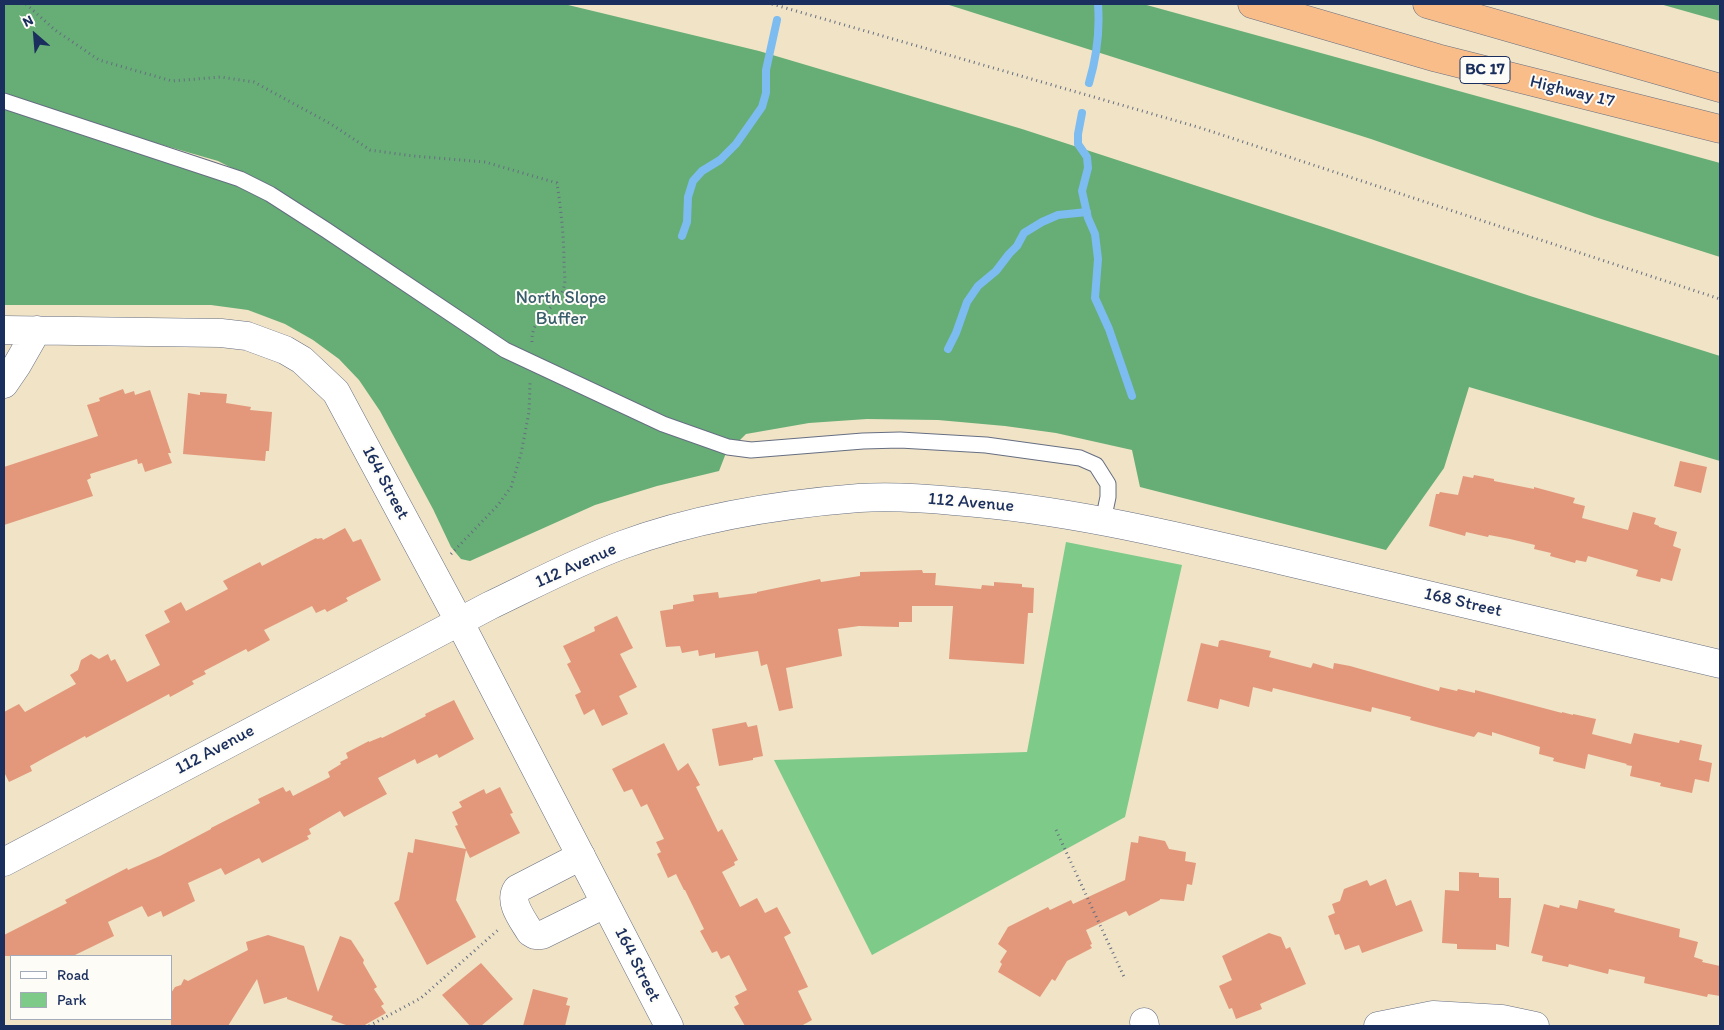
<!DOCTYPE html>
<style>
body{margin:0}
#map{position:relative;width:1724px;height:1030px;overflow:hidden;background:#f0e3c6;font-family:Itim,sans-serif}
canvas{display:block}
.frame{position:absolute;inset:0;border:5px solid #1b2f5e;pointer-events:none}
.legend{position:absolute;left:10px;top:955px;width:162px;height:65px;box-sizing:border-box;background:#fdfcf7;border:1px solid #a3aaba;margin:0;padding:6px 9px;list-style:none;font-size:15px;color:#1b2f5e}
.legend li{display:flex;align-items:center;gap:10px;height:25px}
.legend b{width:25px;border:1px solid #a3aaba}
.north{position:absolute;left:10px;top:10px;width:50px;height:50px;-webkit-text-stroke:4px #fdfcf7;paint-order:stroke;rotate:333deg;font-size:14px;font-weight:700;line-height:20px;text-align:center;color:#1b2f5e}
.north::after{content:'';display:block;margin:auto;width:18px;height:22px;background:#1b2f5e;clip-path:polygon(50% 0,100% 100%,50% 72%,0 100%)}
</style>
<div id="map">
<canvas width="1724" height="1030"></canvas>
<div class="frame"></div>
<ul class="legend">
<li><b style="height:6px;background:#fff"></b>Road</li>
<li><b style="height:14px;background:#7dca89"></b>Park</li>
</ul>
<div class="north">N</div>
</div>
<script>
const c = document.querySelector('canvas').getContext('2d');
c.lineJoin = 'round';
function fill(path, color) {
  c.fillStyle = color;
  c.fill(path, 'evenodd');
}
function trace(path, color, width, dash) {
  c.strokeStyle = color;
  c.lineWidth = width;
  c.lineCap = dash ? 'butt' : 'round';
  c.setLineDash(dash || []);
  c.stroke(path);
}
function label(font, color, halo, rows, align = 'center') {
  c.font = font + ' Itim,sans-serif';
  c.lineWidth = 4;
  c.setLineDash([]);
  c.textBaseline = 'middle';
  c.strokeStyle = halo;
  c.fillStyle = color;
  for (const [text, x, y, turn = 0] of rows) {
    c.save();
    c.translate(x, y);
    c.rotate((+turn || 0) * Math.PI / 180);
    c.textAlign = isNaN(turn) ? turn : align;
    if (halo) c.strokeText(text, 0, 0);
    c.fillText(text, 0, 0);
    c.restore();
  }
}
const green = new Path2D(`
 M1066 542 1182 565 1125 817 872 955 774 760 1027 752Z`);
const forest = new Path2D(`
 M4 4H564L759 51 1022 129 1323 227 1530 296 1720 356V461L1469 387 1444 468 1386 550 1140 487 1132 450 1056 433 1005 426 938 420 867 419 809 423 746 434 738 442 684 427 503 342 271 188 218 161 52 113 4 97Z
 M946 4H1143L1720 163V257L1595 217 1371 139Z
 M1660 4H1720V21Z
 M4 107 244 186 307 223 502 356 579 393 683 438 726 453 719 471 657 486 595 505 470 561 461 559 451 547 433 509 380 411 359 380 339 359 313 340 285 324 248 310 211 305H4Z`);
const stream = new Path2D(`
 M1089 83C1097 56 1100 31 1098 4
 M1082 113 1078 134V144L1087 157 1088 168 1082 191 1088 218 1095 234 1098 259 1095 298 1109 329 1132 396
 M682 236 687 222 688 197 693 181 702 171 720 160 736 144 762 107 766 93V70L777 20
 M948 349 956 333 967 302 978 286 996 271 1009 254 1017 246 1024 233 1042 222 1058 215 1087 212`);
const building = new Path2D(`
 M123 389 125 394 134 391 135 395 150 390 171 453H168L172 463 145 472 142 463 138 464 137 459 90 474 91 478 87 480 93 496 4 525V467L98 436 87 405 100 401 99 398Z
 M200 392 227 394 226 403 251 407 250 410 272 412 269 451H266L265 461 183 454 188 393 200 395Z
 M1680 461 1707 467 1701 493 1674 486Z
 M1474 475 1494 479V481L1534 489V487L1575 498 1573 503 1585 506 1582 518 1628 530 1633 512 1656 518 1654 524 1659 526V527L1677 532 1673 546 1681 549 1672 581 1661 578 1660 582 1636 576 1638 570 1588 556 1586 562 1576 560 1575 563 1550 556 1551 553 1534 549 1535 545 1510 539 1489 535 1488 537 1466 532 1465 536 1429 526 1436 494H1439L1440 492 1458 495 1463 476 1473 478Z
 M345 528 353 542 361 539 381 580 346 598 348 601 327 612 325 609 316 613 312 606 264 630 270 640 248 652 246 649 204 671 206 674 192 681 194 684 170 697 169 694 86 738 85 736 46 757 30 766 32 771 9 782 4 772V712L19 704 25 712 76 684 70 675 78 670 81 660 91 654 99 659 108 654 111 661 115 659 127 682 160 665 145 635 170 622 164 611 181 602 186 611 228 589 223 581 260 562 262 566 316 538 317 539 322 538 323 540Z
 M922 570 923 573H936L935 585 981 589 982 585 994 586V582L1022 584V587L1034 588 1033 613H1028L1024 664 949 659 953 606H912V622H899V627L859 626 838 629 842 656 786 668 793 708 779 711 767 664 761 666 758 651 715 658V653L699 656 698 650 682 653 680 646 666 647 660 611 673 609V605L694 601 693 595 718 592 719 598 757 593V592L820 579 821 582 860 576V572Z
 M617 616 633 648 620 654 637 687 619 696 628 714 602 726 594 709 584 715 575 695 581 692 567 664 571 662 563 646 595 631 594 627Z
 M1222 640 1271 651 1269 657 1311 668 1313 663 1333 669 1334 663 1350 666 1439 691 1440 687 1457 691 1458 689 1475 693V690L1562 713V712L1573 715V714L1596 719 1592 734 1631 744 1634 733 1679 743 1680 740 1702 745 1699 760 1712 763 1709 782 1695 779 1692 793 1660 786 1661 783 1630 776 1632 766 1626 765 1627 764 1588 754 1585 769 1553 761 1554 758 1539 754 1540 747 1492 732V736L1478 732 1474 737 1410 720 1411 717 1372 707 1371 712 1273 688 1272 692 1253 687 1249 707 1220 699 1218 709 1187 701 1201 643 1218 647 1219 641Z
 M454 700 474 739 439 758 437 754 417 764 415 759 378 778 387 794 344 817 340 811 309 829 311 834 307 836 309 839 262 863 259 858 225 875 221 868 188 883 195 901 163 917 161 911 148 917 142 906 108 922 114 936 73 956H4V935L67 903 65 900 127 868 128 870 160 856 211 829V828L260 803 258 799 283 787 286 792 290 790 293 796 330 777 328 772 341 764 340 762 348 758 346 753 369 741V742L381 737 382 738 426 716 425 714Z
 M746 722 748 727 757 725 763 756 753 758V760L719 766 712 729Z
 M664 743 678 771 688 763 700 785 696 787 718 832 722 829 738 860 734 862 735 865 722 872 740 907 757 898 765 913 777 907 791 933 784 937 808 987 798 991 812 1020 801 1026H745L734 1007 739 1004 735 996 747 990 729 955 721 959 717 951 712 953 700 931 704 929 685 890H684L676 874 668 878 657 854 661 852 656 842 664 839 647 804 641 807 632 789 624 792 612 769Z
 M500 787 513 813 510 814 520 833 470 858 466 850 456 900 476 937 427 965 394 903 399 900 408 852 413 853 415 839 466 849 455 826 458 825 452 812 462 807 459 802 484 789 486 794Z
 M1139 836 1165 841 1169 849 1186 852 1185 861 1196 863 1192 885 1187 884 1184 901 1160 899V900L1129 916 1126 911 1086 930 1092 944 1090 945 1092 948 1067 961 1055 981 1052 979 1040 997 998 972 1002 964 1000 962 1007 951 998 944 1008 927 1048 907 1050 910 1071 900 1073 904 1125 880 1131 842 1138 843Z
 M1459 872 1479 873V877L1499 878V898H1511L1509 947 1496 944V950L1457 949V944L1442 943 1445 890 1459 891Z
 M1386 879 1396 906 1411 900 1423 931 1362 953 1359 945 1345 950 1339 934 1335 935 1328 916 1335 913 1332 904 1340 901 1344 889 1367 880 1370 886Z
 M1579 900 1615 909 1614 912 1680 929 1679 937 1698 942 1694 957 1703 960 1702 962 1720 966V996L1708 994 1707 997 1644 983 1645 977 1609 969 1608 974 1569 964 1568 967 1542 961 1543 956 1531 953 1544 904 1559 908 1560 905 1577 909Z
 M1269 933 1281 937 1286 949 1290 947 1306 984 1260 1004 1262 1009 1236 1019 1232 1008 1229 1009 1219 986 1232 980 1222 956Z
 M268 935 304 946 318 992 340 936 351 940 364 960 363 963 377 987 374 989 384 1004 381 1006 386 1013 363 1026H349L331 1020 333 1016 287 999V997L264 1004 257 979 228 1026H171V993L175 987 181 985 184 979 188 981 248 950 246 942Z
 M481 963 513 999 481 1026H470L442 995Z
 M533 989 568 998 566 1005 570 1006 565 1026H523Z`);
const path = new Path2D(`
 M26 4 55 30 99 60 172 81 221 77 254 82 331 124 370 150 413 156 485 162 557 183C561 210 564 237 564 264 564 271 566 280 564 287 558 310 531 314 532 342
 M772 4 1201 128 1720 299
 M451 554 498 505 511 487 521 454 529 412 530 383
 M1056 830 1125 979
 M369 1026 421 998 498 930`);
const service = new Path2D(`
 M4 101 240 179 270 194 326 230 505 350 663 424 728 447 751 450 863 441 900 440 986 445 1080 458 1096 465 1108 484V497L1103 521`);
const minor = new Path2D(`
 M4 330 221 333 247 336 285 350 302 360 336 392 459 621
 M4 384 17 365 37 330
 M581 856 517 889C508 902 523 920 530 932L535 935H542L605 904
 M1144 1022 1145 1026
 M1378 1026 1433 1015 1502 1019 1535 1026`);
const tertiary = new Path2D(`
 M459 621 669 1026
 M4 862 489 606C533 585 576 562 622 545 695 518 782 504 859 498 891 496 923 498 954 501 1065 509 1172 535 1280 560 1427 595 1573 629 1720 664`);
const trunk = new Path2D(`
 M1252 4 1437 58 1720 129
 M1427 4 1720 88`);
const shields = [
 [1485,70,50]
];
const shieldNames = [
 ["BC 17",1485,70]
];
const streetNames = [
 ["Highway 17",1572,92,14],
 ["164 Street",385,483,62],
 ["112 Avenue",971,503,5],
 ["112 Avenue",576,566,-24],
 ["168 Street",1463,603,13],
 ["112 Avenue",215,750,-28],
 ["164 Street",637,965,63]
];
const parkNames = [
 ["North Slope",561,298],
 ["Buffer",561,319]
];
fill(green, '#7dca89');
fill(forest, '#66ae75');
trace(stream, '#7cbcf1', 8);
fill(building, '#e3987b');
trace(service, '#666e82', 17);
trace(minor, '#666e82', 29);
trace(tertiary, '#666e82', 29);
trace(trunk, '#666e82', 29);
trace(path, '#666e82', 3, [1, 4]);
trace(service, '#fff', 15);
trace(minor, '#fff', 28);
trace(tertiary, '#fff', 28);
trace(trunk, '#f8bd89', 28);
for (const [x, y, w] of shields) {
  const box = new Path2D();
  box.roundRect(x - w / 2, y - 13.5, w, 27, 4);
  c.fillStyle = '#fdfcf7';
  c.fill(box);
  trace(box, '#1b2f5e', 1);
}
label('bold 16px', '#1b2f5e', null, shieldNames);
label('18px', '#1b2f5e', '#fdfcf7', streetNames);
label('18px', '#385e6b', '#fdfcf7', parkNames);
</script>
